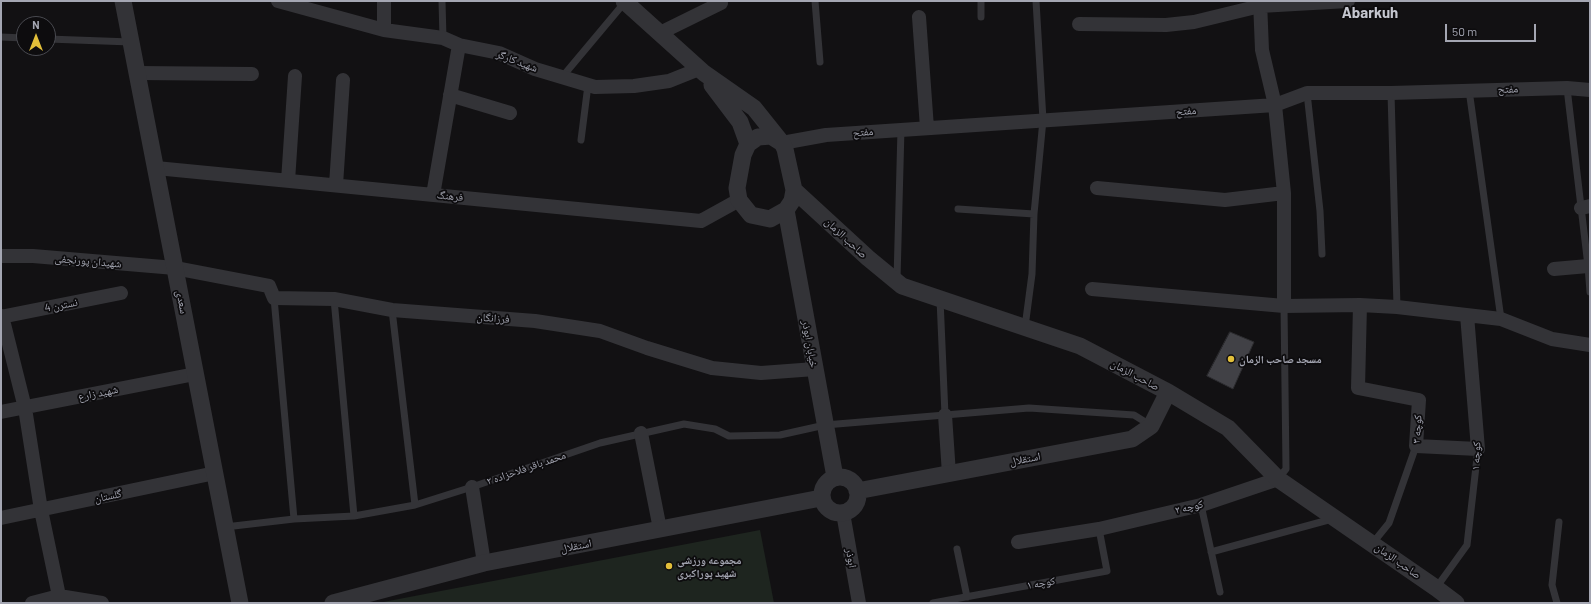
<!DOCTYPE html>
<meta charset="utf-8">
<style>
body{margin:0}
#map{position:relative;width:1591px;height:604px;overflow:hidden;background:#121113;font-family:Barlow,sans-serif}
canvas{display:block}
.frame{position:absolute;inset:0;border:2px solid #a4a6b2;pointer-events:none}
.north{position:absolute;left:16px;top:16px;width:40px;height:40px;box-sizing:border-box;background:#0d0c0e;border:1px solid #494a50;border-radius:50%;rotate:0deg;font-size:11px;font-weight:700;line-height:16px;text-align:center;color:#a4a6b2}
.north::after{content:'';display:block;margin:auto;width:14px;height:18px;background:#e2bf3a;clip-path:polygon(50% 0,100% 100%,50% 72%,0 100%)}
.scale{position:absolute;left:1445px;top:24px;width:91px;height:18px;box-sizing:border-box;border:2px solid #a4a6b2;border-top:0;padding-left:5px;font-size:12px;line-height:14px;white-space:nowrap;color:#a4a6b2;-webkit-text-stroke:3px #0d0c0e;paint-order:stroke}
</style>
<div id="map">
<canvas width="1591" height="604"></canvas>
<div class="frame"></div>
<div class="north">N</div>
<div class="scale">50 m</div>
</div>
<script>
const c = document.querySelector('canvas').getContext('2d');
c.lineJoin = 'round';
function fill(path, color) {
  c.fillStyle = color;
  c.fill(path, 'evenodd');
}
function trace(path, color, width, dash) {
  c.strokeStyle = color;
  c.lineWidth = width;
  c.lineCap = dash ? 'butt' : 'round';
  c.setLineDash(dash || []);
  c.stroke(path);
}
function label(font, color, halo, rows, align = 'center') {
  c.font = font + ' Barlow,"Noto Naskh Arabic",sans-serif';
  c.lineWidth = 3.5;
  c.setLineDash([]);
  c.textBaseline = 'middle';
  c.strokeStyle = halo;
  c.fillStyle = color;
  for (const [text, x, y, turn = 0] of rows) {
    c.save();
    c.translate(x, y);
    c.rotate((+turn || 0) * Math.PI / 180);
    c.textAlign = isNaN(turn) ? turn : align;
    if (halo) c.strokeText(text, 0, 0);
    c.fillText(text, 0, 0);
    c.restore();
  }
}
const green = new Path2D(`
 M760 530 774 603H378Z`);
const building = new Path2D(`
 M1230 332 1254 342 1233 389 1207 376Z`);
const service = new Path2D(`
 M442 1 443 38
 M815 1 820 62
 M981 17V1
 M1 37 24 38
 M48 39 131 42
 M563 76 625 2
 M1567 88 1588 266 1590 292
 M1469 90 1501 319
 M1307 93 1320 211 1322 254
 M1391 93 1397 307
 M581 140 588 85
 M958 209 1034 214
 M897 279 901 129
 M274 298 294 519
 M334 299 354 516
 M940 299 945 415
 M392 310 415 505
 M1025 327 1032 274 1034 214 1043 120 1036 1
 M1278 479 1286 469 1284 306
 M1201 505 1220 592
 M225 527 294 519 354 516 415 505 472 487 600 443 684 424 715 429 729 436 780 435 825 425 1029 408 1134 415 1150 425
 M1372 544 1389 523 1416 446
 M957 549 967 597
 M1211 552 1332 519
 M1436 588 1467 545 1478 449
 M933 603 1107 571 1099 529
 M1557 603 1552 585 1559 522`);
const minor = new Path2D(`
 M278 1 384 30
 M384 1V30L443 38 459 45
 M1260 1 1262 50 1275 105 1284 193V306
 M919 17 927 128
 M1079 24 1166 25 1194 22 1260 6 1348 1
 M660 33 721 3 720 1
 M137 73 252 74
 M450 95 510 113
 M782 143 826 135 1275 105 1307 93H1391L1567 88 1590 90
 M156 168 701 221 739 200
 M288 181 295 76
 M336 185 343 80
 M1097 188 1225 200 1284 193
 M433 195 459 45 499 53 535 69 595 87 634 86 669 81 699 69
 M1581 208 1590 206
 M1 256H33L175 268 269 286 274 298 334 299 392 310 535 321 600 331 647 348 712 368 761 373 815 369
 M1554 269 1588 266
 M1092 289 1284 306 1360 305 1397 307 1501 319 1552 339 1590 345
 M1360 305 1358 388 1419 400 1416 446 1478 449 1467 315
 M2 316 25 408 41 510 59 596 58 603
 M1 317 121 293
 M1 412 195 374
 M945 415 949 474
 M641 433 660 529
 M472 487 484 563
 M843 513 859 603
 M1 518 215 473
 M1018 542 1099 529 1201 505 1278 479
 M32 603 59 596 102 603`);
const tertiary = new Path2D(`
 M123 1 240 603
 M624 1 704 73 754 108 782 143
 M712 85 740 122 748 144
 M771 136 782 143 785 149 794 190 792 201 786 210 770 219 751 215 739 200 737 188 743 155 748 144 758 137Z
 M794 190 868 258 902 286 1080 346 1168 392 1228 428 1278 479 1436 588 1456 603
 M786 210 835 477
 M822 495a18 18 0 1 1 36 0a18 18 0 1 1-36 0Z
 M857 491 1132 439 1151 426 1168 392
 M333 603 484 563 821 498`);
const markers = [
 [1231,359,4,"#e2bf3a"],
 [669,566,4,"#e2bf3a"]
];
const streetNames = [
 ["شهید کارگر",517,61,21],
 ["مفتح",1508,89,-1],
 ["مفتح",1186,111,-4],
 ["مفتح",863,132,-4],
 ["فرهنگ",450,196,6],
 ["صاحب الزمان",846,238,43],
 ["شهیدان پورنجفی",88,261,5],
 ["سعدی",182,302,79],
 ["نسترن 4",61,305,-11],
 ["فرزانگان",493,318,4],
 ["خیابان ابوذر",810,344,80],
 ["صاحب الزمان",1135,375,28],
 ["شهید زارع",98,393,-11],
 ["کوچه ۳",1417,429,-86],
 ["کوچه ۱",1476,456,-87],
 ["استقلال",1025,459,-11],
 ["محمد باقر فلاحزاده ۲",526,468,-19],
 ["گلستان",108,496,-12],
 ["کوچه ۲",1189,507,-14],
 ["استقلال",576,546,-11],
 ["ابوذر",851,558,80],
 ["صاحب الزمان",1398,561,35],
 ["کوچه ۱",1041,583,-10]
];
const poiNames = [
 ["مسجد صاحب الزمان",1239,359],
 ["مجموعه ورزشی",677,560],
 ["شهید پوراکبری",677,573]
];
const districtNames = [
 ["Abarkuh",1370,13]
];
fill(green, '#1e251f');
fill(building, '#414146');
trace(building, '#2c2c2f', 1);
trace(service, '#333337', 7);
trace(minor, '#333337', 14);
trace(tertiary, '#333337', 17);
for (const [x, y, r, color] of markers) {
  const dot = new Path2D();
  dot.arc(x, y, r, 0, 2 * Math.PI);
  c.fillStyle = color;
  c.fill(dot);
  trace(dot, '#0d0c0e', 1.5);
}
label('11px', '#a4a6b2', '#0d0c0e', streetNames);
label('bold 11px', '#a4a6b2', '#0d0c0e', poiNames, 'left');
label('bold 15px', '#c4c6cf', '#0d0c0e', districtNames);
</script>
